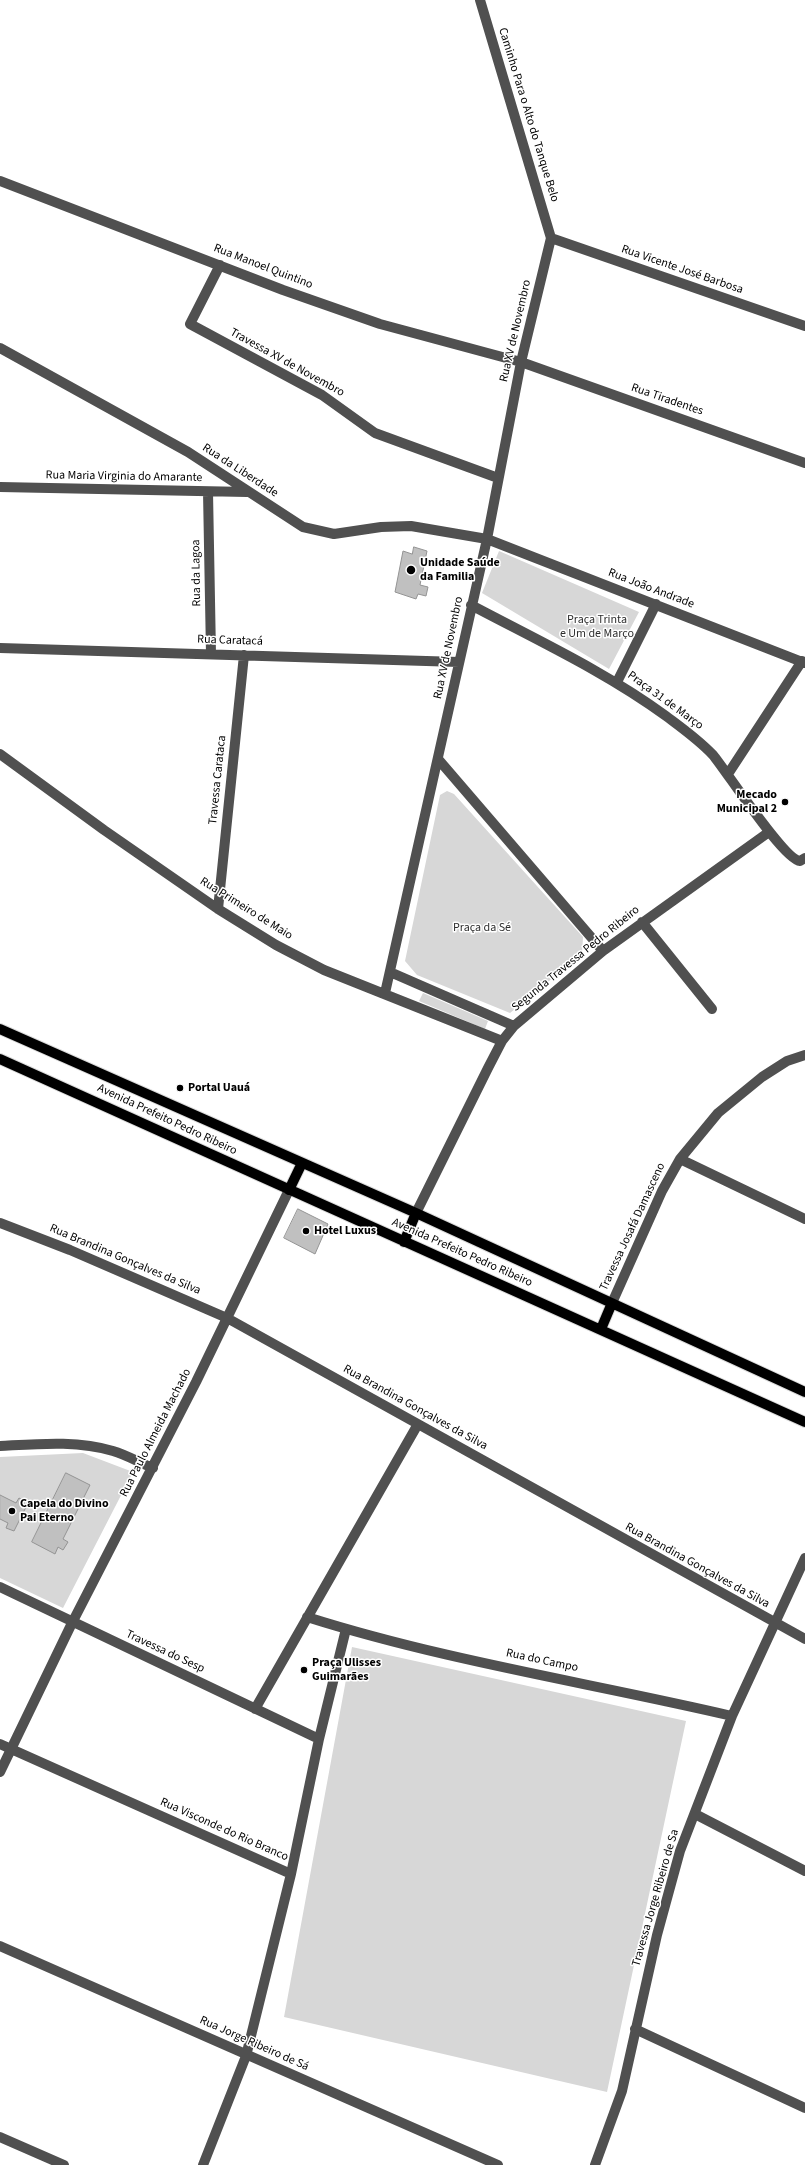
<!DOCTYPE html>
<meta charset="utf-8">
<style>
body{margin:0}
canvas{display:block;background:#fff}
</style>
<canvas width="805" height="2165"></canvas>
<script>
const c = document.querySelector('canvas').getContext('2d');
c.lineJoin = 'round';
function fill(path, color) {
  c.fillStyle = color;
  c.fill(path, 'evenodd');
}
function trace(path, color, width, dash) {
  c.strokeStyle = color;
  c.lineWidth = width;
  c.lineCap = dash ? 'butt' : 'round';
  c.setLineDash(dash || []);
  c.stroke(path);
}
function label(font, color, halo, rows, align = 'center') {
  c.font = font + ' "Source Sans 3",sans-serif';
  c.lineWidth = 3;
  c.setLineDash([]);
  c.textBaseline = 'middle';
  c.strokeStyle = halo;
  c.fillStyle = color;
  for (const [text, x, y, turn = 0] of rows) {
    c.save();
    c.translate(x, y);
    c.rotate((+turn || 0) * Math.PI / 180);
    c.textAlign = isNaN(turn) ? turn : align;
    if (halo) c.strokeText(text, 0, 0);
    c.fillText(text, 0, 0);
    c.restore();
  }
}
const green = new Path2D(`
 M499 551 639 612 609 669 482 593Z
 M447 791 454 794 583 937 582 954 510 1013 417 975 405 961 440 795Z
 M423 993 488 1021 485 1029 419 1001Z
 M83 1453 133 1472 63 1608 0 1578V1457Z
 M352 1647 686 1721 607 2092 284 2017Z`);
const building = new Path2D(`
 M414 547 427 551 420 585 428 587 426 596 418 594 416 599 395 592 403 551 412 554Z
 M298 1209 328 1224 315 1254 284 1238Z
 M66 1473 90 1485 63 1539 68 1542 63 1550 58 1547 55 1554 32 1542Z
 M0 1495 16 1503 19 1498 28 1503 14 1531 6 1528 8 1523 0 1519Z`);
const minor = new Path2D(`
 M0 181 283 290 380 324 521 362 805 463
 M551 238 805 326
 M220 265 190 324 322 395 375 433 498 478
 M0 348 188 452 303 527 334 534 381 527 411 526 487 539 805 663
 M0 487 247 492
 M208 492 211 654
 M471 605C537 640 606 672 666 716 682 728 699 740 713 755 727 772 784 860 800 861L805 858
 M0 648 459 662
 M617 682 656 604
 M0 754 104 830 218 909 276 945 324 970 502 1041
 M438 759 603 951
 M728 774 802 661
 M218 909 244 655
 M642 922 712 1009
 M390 972 514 1026
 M385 993 487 539 521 362 551 238 480 0
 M680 1159 805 1219
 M416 1213 488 1068 502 1041 514 1026 603 951 769 832
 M0 1223 70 1250 227 1318 805 1639
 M612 1303 662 1191 680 1159 718 1113 762 1077 787 1061 805 1055
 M0 1446C37 1444 77 1440 113 1451 127 1455 140 1463 153 1468
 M0 1587 319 1739
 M307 1617C446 1661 591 1683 732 1716
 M255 1709 418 1424
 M0 1744 291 1874 246 2056 203 2165
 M0 1772 72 1623 196 1382 289 1190
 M695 1814 805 1871
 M291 1874 319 1739 346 1629
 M0 1946 498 2165
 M635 2029 805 2108
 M0 2137 64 2165
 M595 2165 622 2091 657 1935 680 1851 732 1716 805 1558`);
const major = new Path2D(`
 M0 1029 416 1213 805 1392
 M0 1059 805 1422
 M289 1190 302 1163
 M404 1242 416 1213
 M601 1329 612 1303`);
const markers = [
 [411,570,5,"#000"],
 [785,802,4,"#000"],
 [180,1088,4,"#000"],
 [306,1231,4,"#000"],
 [12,1511,4,"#000"],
 [304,1670,4,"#000"]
];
const streetNames = [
 ["Caminho Para o Alto do Tanque Belo",528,115,73],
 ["Rua Manoel Quintino",263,267,21],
 ["Rua Vicente José Barbosa",682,270,19],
 ["Rua XV de Novembro",516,331,-77],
 ["Travessa XV de Novembro",287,363,29],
 ["Rua Tiradentes",667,400,19],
 ["Rua da Liberdade",240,471,33],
 ["Rua Maria Virginia do Amarante",124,477,1],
 ["Rua da Lagoa",197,573,-91],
 ["Rua João Andrade",651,589,21],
 ["Rua Caratacá",230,641,2],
 ["Rua XV de Novembro",449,648,-78],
 ["Praça 31 de Março",665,701,36],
 ["Travessa Carataca",218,780,-84],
 ["Rua Primeiro de Maio",246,909,32],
 ["Segunda Travessa Pedro Ribeiro",576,959,-39],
 ["Avenida Prefeito Pedro Ribeiro",167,1120,25],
 ["Travessa Josafá Damasceno",633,1227,-65],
 ["Avenida Prefeito Pedro Ribeiro",462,1253,24],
 ["Rua Brandina Gonçalves da Silva",125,1260,23],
 ["Rua Brandina Gonçalves da Silva",415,1408,29],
 ["Rua Paulo Almeida Machado",156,1433,-63],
 ["Rua Brandina Gonçalves da Silva",697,1566,29],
 ["Travessa do Sesp",165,1652,25],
 ["Rua do Campo",542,1661,12],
 ["Rua Visconde do Rio Branco",224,1830,24],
 ["Travessa Jorge Ribeiro de Sa",656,1898,-74],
 ["Rua Jorge Ribeiro de Sá",254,2044,24]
];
const poiNames = [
 ["Unidade Saúde",420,563],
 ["da Familia",420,577],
 ["Mecado",777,795,"right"],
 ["Municipal 2",777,809,"right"],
 ["Portal Uauá",188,1088],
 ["Hotel Luxus",314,1231],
 ["Capela do Divino",20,1504],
 ["Pai Eterno",20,1518],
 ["Praça Ulisses",312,1663],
 ["Guimarães",312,1677]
];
const parkNames = [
 ["Praça Trinta",597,620],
 ["e Um de Março",597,634],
 ["Praça da Sé",482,928]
];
fill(green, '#d7d7d7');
fill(building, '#c0c0c0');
trace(building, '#949494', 1);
trace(major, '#dbdbdb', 12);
trace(minor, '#505050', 10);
trace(major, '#000', 10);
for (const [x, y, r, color] of markers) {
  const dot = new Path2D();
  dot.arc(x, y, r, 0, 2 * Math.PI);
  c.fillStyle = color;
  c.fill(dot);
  trace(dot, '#fff', 1.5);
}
label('12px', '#000', '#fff', streetNames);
label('bold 12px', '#000', '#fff', poiNames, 'left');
label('12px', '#2e2e2e', '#fff', parkNames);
</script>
